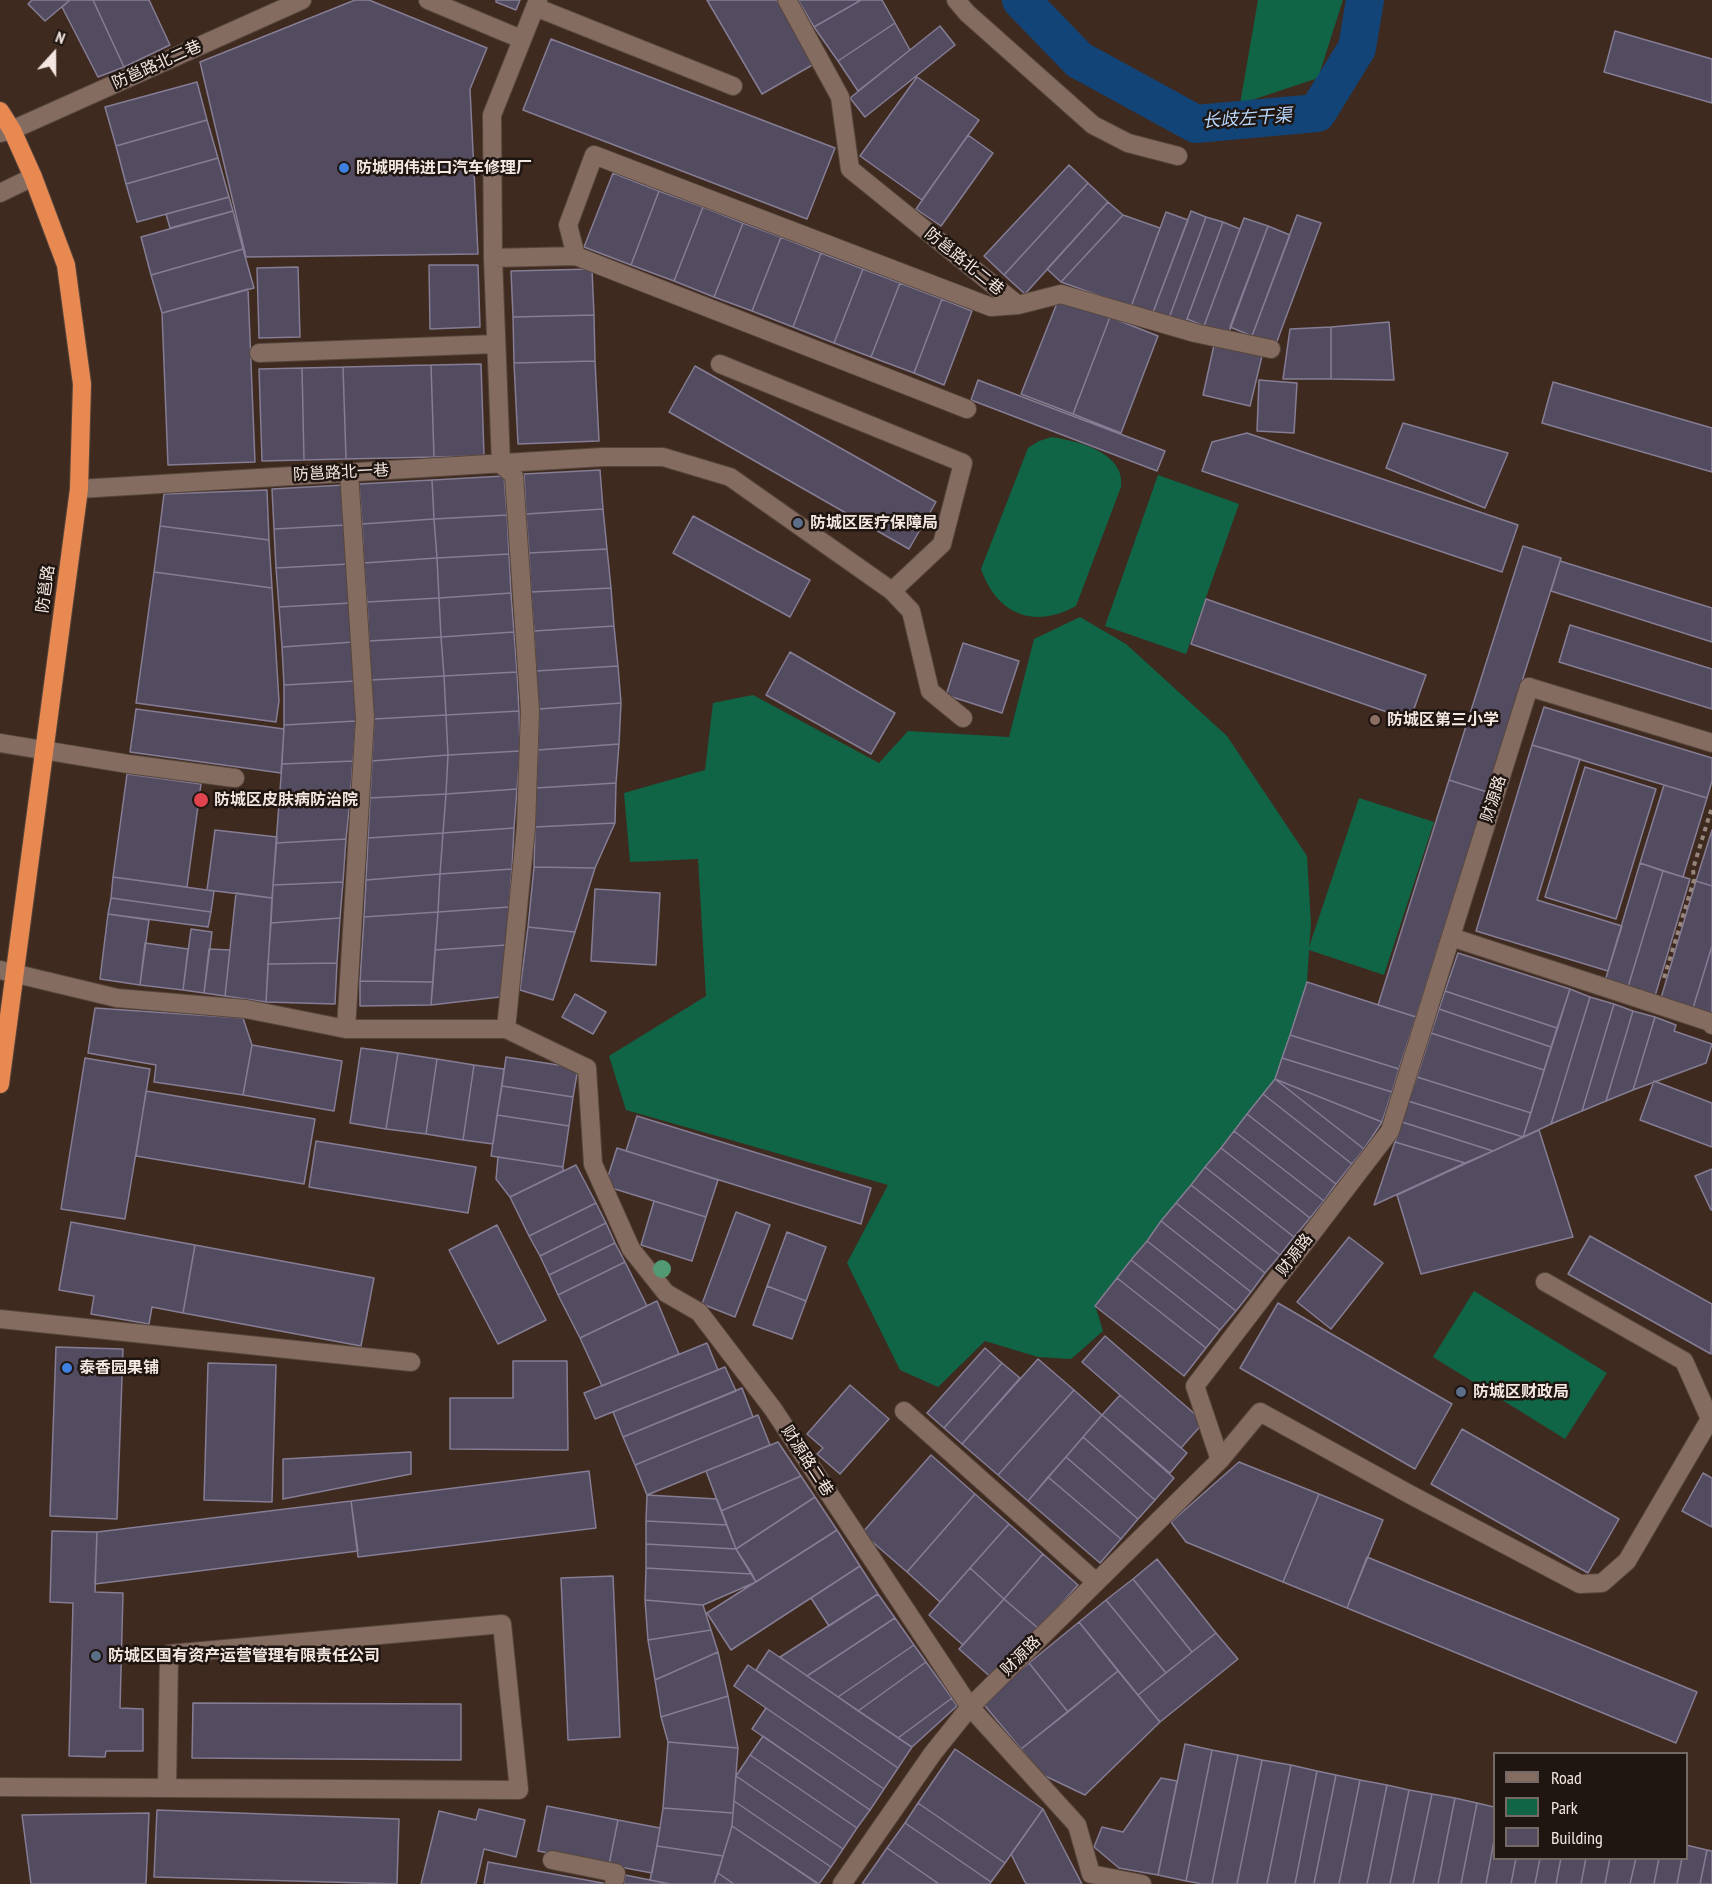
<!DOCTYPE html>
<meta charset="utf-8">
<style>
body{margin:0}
#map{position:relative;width:1712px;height:1884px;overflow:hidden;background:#3f2a20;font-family:"PT Sans Narrow",sans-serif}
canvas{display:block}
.legend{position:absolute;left:1493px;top:1752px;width:195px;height:108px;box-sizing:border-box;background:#1f1511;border:2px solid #746964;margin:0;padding:8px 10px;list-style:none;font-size:18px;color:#f4e6e0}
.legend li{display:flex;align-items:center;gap:12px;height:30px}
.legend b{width:30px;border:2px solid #746964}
.north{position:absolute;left:24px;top:24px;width:60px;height:60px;-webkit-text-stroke:4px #1f1511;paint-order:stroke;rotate:21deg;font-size:16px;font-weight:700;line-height:24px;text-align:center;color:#f4e6e0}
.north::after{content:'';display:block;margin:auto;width:21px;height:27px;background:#f4e6e0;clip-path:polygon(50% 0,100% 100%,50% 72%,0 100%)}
</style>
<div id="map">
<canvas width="1712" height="1884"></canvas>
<ul class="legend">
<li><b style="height:8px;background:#846c61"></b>Road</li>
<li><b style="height:16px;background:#0f6546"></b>Park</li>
<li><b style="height:16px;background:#534c61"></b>Building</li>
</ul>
<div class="north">N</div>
</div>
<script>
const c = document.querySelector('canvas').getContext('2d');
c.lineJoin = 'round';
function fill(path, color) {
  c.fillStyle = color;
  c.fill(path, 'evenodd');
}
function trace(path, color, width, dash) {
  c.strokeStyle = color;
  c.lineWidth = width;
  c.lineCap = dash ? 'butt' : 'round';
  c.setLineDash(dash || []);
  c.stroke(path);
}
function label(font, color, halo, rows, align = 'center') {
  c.font = font + ' "PT Sans Narrow","Noto Sans SC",sans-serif';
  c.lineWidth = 5;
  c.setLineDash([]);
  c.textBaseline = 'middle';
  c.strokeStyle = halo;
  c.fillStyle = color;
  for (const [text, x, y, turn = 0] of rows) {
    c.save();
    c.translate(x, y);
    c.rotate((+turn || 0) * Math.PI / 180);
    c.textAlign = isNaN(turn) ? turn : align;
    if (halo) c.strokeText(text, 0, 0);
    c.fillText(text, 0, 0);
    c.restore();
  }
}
const green = new Path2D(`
 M1258 0H1343L1318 78 1240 104Z
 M1052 437C1078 441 1126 453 1121 487L1076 606C1034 629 997 615 981 569L1028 448 1039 441Z
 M1158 475 1239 504 1186 654 1105 626Z
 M1080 617 1126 644 1227 736 1307 856 1311 925 1309 947 1359 798 1434 822 1384 975 1309 950 1307 982 1275 1079 1095 1305 1103 1331 1071 1359 1038 1357 985 1341 938 1387 900 1370 847 1263 888 1185 626 1110 609 1056 706 996 698 859 630 862 624 793 705 770 713 703 753 695 879 763 908 731 1009 737 1034 639Z
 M1474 1291 1607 1373 1565 1439 1433 1357Z`);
const canal = new Path2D(`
 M1021 0 1079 60 1196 124 1317 113 1357 48 1365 0`);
const building = new Path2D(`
 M32 0H70L45 21 28 4Z
 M70 0H93L124 67 98 77 62 7Z
 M93 0H149L170 45 124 67Z
 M355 0H369L487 48 470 89 478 254 246 257 200 62Z
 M496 0H520L516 10 496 2Z
 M707 0H777L814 64 762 94Z
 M798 0H861L814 27Z
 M861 0H882L895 23 838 61 814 27Z
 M895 23 910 50 858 91 838 61Z
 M940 26 955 45 865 117 850 98Z
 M1615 31 1712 59V103L1604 72Z
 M551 39 835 148 807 219 523 110Z
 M917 77 979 120 922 200 860 156Z
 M197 82 207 120 116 146 105 107Z
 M207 120 218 158 126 184 116 146Z
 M968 135 993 153 941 226 916 209Z
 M218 158 229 197 137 222 126 184Z
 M1069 165 1088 183 1004 275 984 256Z
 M613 173 659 191 631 265 584 247Z
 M1088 183 1108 202 1025 294 1004 275Z
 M659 191 703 207 674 281 631 265Z
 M229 197 233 211 170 228 166 214Z
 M1108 202 1123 215 1061 282 1047 269Z
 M703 207 743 223 714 297 674 281Z
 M233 211 243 249 151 275 141 237Z
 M1191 211 1206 217 1168 321 1152 315Z
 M1166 212 1188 220 1152 315 1131 307Z
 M1123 215 1160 228 1131 307 1061 282Z
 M1297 215 1321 223 1276 344 1252 336Z
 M1206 217 1223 222 1184 327 1168 321Z
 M1244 218 1268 226 1228 335 1204 326Z
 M1223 222 1240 229 1204 326 1187 319Z
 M743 223 781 237 752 311 714 297Z
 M1268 226 1290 235 1252 336 1230 327Z
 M781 237 821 253 793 327 752 311Z
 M243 249 254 288 162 313 151 275Z
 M821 253 863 269 834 343 793 327Z
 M429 265H478L480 327 430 329Z
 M298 267 300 337 259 338 257 268Z
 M592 269 594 315 513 317 511 271Z
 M863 269 900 283 871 357 834 343Z
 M900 283 942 299 914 373 871 357Z
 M248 289 255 462 168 465 162 313Z
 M1059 298 1110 317 1073 414 1021 394Z
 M942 299 972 311 944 385 914 373Z
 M594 315 595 361 514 363 513 317Z
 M1110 317 1158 336 1121 433 1073 414Z
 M1389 322 1394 380 1331 379V327Z
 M1331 327V379H1283L1290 329Z
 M1214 345 1262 356 1250 406 1203 395Z
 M595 361 599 441 518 444 514 363Z
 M481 364 484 456 434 457 431 365Z
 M431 365 434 457 346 459 343 367Z
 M695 366 936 502 909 549 669 412Z
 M343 367 346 459 304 460 302 368Z
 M302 368 304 460 262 461 259 369Z
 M978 380 1165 451 1157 471 971 400Z
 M1259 380 1297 383 1294 433 1257 431Z
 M1553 382 1712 428V472L1542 423Z
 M1403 423 1508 453 1485 508 1386 468Z
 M1247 433 1518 525 1502 572 1202 471 1212 442Z
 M600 470 603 509 526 514 524 474Z
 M504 476 507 515 434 519 432 480Z
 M432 480 434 519 362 524 359 484Z
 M344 485 346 525 274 529 272 489Z
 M267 490 269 540 160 526 164 494Z
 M603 509 607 549 529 553 526 514Z
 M507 515 509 554 437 558 434 519Z
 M693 516 810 580 790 617 673 553Z
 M434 519 437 558 364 563 362 524Z
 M346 525 349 564 276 568 274 529Z
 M160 526 269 540 272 588 154 572Z
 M1523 546 1561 558 1487 792 1449 780Z
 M607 549 611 588 531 592 529 553Z
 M509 554 511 593 439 598 437 558Z
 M437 558 439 598 367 602 364 563Z
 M1560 561 1712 608V642L1551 591Z
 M349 564 351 603 279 607 276 568Z
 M154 572 272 588 279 701 276 722 136 703Z
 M611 588 614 626 534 631 531 592Z
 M511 593 514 632 441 637 439 598Z
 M439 598 441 637 369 641 367 602Z
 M1206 599 1426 675 1410 720 1191 644Z
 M351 603 354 642 282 647 279 607Z
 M1570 625 1712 669V709L1559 662Z
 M614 626 618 666 536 671 534 631Z
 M514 632 517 672 444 676 441 637Z
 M441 637 444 676 371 680 369 641Z
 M354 642 356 681 284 685 282 647Z
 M963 643 1019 661 1002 713 946 695Z
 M790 652 895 713 871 754 766 695Z
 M618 666 621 703 539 709 536 671Z
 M517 672 519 711 446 715 444 676Z
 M444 676 446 715 374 719 371 680Z
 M356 681V721L284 725V685Z
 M621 703 619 744 538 750 539 709Z
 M1544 707 1712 758V781L1707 798 1532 745Z
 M136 709 284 729 281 773 130 752Z
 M519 711 520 751 448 755 446 715Z
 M446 715 448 755 372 761 374 719Z
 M356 721 353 761 282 764 284 725Z
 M619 744 616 783 536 788 538 750Z
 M1532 745 1580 759 1537 900 1622 926 1608 971 1476 931Z
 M520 751 517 789 446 794 448 755Z
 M448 755 446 794 370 798 372 761Z
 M353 761 350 800 279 804 282 764Z
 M1585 767 1656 789 1616 919 1545 897Z
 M127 774 201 784 187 887 113 877Z
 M1449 780 1487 792 1416 1017 1378 1005Z
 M616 783 615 823 535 827 536 788Z
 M1664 785 1707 798 1683 877 1640 863Z
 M517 789 514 828 443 833 446 794Z
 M446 794 443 833 368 838 370 798Z
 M350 800 346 839 276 843 279 804Z
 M615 823 595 868 534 867 535 827Z
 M514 828 512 869 440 874 443 833Z
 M215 830 277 837 272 898 207 890Z
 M1712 830V886L1696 881Z
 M443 833 440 874 366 880 368 838Z
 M346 839 343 882 273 885 276 843Z
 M1640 863 1663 871 1628 987 1605 981Z
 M534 867 595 868 575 932 528 927Z
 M512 869 509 907 438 912 440 874Z
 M1663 871 1690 879 1655 996 1628 987Z
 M440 874 438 912 364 917 366 880Z
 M113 877 214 891 211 912 111 898Z
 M1696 881 1712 886V946L1693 1008 1661 998Z
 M343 882 340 918 271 923 273 885Z
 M595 889 660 893 656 965 591 961Z
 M236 893 272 898 266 1002 225 996Z
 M111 898 211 912 208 927 108 914Z
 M509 907 506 945 435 950 438 912Z
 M438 912 433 982 360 981 364 917Z
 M108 914 149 920 140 985 100 979Z
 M340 918 337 963 268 964 271 923Z
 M528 927 575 932 553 1000 520 990Z
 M191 929 212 932 204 993 183 990Z
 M145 943 188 949 183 990 140 985Z
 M506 945 500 997 431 1005 435 950Z
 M1712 946V1014L1693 1008Z
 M209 949 230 950 225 996 204 993Z
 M1458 953 1570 989 1557 1028 1445 991Z
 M337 963 335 1004 266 1002 268 964Z
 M360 981 433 982 431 1005 360 1006Z
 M1307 982 1416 1017 1399 1069 1290 1035Z
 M1570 989 1590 997 1551 1124 1523 1137Z
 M1445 991 1557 1028 1551 1047 1439 1009Z
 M575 994 606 1012 593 1034 562 1017Z
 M1590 997 1614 1004 1582 1111 1551 1124Z
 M1614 1004 1633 1011 1606 1101 1582 1111Z
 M95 1008 243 1018 252 1045 243 1095 154 1082 156 1065 88 1053Z
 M1439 1009 1551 1047 1544 1070 1431 1033Z
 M1633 1011 1655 1017 1633 1090 1606 1101Z
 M1655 1017 1676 1025 1674 1031 1712 1044 1706 1063 1633 1090Z
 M1431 1033 1544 1070 1531 1113 1417 1077Z
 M1290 1035 1399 1069 1392 1092 1282 1058Z
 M252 1045 342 1061 334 1111 243 1095Z
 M361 1048 398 1053 386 1129 350 1123Z
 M398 1053 437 1059 426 1134 386 1129Z
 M506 1057 578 1068 573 1097 502 1086Z
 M85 1058 150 1069 125 1219 61 1209Z
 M1282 1058 1392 1092 1382 1122 1275 1079Z
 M437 1059 474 1065 463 1140 426 1134Z
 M474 1065 504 1069 493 1144 463 1140Z
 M1417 1077 1531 1113 1523 1137 1408 1101Z
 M1275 1079 1382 1122 1364 1149Z
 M1275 1079 1364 1149 1352 1164 1263 1094Z
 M1654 1081 1712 1103V1147L1640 1120Z
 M502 1086 573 1097 569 1126 497 1115Z
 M146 1091 315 1119 304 1184 136 1156Z
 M1263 1094 1352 1164 1336 1184 1247 1114Z
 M1408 1101 1523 1137 1493 1151 1402 1122Z
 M1247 1114 1336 1184 1324 1201 1234 1131Z
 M497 1115 569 1126 563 1167 491 1156Z
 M637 1116 871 1188 861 1224 626 1151Z
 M1402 1122 1493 1151 1465 1163 1395 1142Z
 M1539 1130 1573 1237 1421 1274 1397 1195Z
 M1234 1131 1324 1201 1310 1218 1221 1148Z
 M316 1141 476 1167 468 1213 309 1187Z
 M1395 1142 1465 1163 1374 1205Z
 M617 1148 718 1180 706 1217 605 1186Z
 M1221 1148 1310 1218 1294 1237 1205 1167Z
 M498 1157 563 1167V1171L510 1197 496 1179Z
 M576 1165 596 1203 529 1236 510 1197Z
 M1205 1167 1294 1237 1280 1255 1191 1185Z
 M1712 1169V1210H1711L1695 1176Z
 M1191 1185 1280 1255 1265 1273 1176 1203Z
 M654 1201 706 1217 692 1261 641 1245Z
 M596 1203 606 1223 540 1256 529 1236Z
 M1176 1203 1265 1273 1251 1292 1161 1221Z
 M736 1212 770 1225 735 1317 702 1304Z
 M1161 1221 1251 1292 1236 1311 1147 1241Z
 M71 1222 195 1245 183 1313 152 1307 149 1324 91 1314 94 1296 59 1290Z
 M606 1223 615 1243 549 1275 540 1256Z
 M497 1225 546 1320 498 1344 449 1250Z
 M787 1232 826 1247 806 1301 767 1286Z
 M1590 1236 1712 1304 1711 1354 1568 1274Z
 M1349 1237 1383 1263 1331 1329 1297 1302Z
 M1147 1241 1236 1311 1220 1330 1131 1260Z
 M615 1243 625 1262 558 1295 549 1275Z
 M195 1245 374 1278 361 1346 183 1313Z
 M1131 1260 1220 1330 1206 1348 1117 1278Z
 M625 1262 647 1306 580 1338 558 1295Z
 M1117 1278 1206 1348 1184 1376 1095 1306Z
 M767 1286 806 1301 792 1339 753 1325Z
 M657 1301 679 1354 602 1386 580 1338Z
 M1278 1303 1452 1404 1415 1469 1240 1368Z
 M1105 1336 1204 1422 1181 1448 1082 1362Z
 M707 1343 718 1370 595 1419 584 1393Z
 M56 1347 123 1349 117 1519 50 1516Z
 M985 1348 1002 1363 944 1428 927 1413Z
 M1038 1359 1074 1390 998 1475 962 1444Z
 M513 1361H567L568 1450 450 1449V1398H513Z
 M208 1363 276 1365 272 1502 204 1500Z
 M1002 1363 1020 1378 962 1444 944 1428Z
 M725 1367 736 1391 623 1437 613 1412Z
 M850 1385 889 1419 840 1474 817 1454 823 1448 807 1434Z
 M742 1388 753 1417 635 1465 623 1437Z
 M1074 1390 1102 1415 1028 1501 998 1475Z
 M1120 1395 1187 1453 1170 1473 1102 1415Z
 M758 1415 770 1445 647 1495 635 1465Z
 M1102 1415 1174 1478 1155 1500 1083 1437Z
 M1462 1429 1619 1519 1588 1573 1431 1484Z
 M1083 1437 1155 1500 1138 1519 1066 1457Z
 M778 1442 801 1476 721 1511 706 1471Z
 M411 1452V1474L283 1499V1459Z
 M931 1455 975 1494 907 1572 862 1533Z
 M1066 1457 1138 1519 1121 1539 1048 1477Z
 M1239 1462 1319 1494 1283 1582 1186 1542 1171 1522Z
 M589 1471 596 1528 358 1557 351 1501Z
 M1703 1473 1712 1478V1527L1682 1511Z
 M801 1476 815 1497 736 1549 721 1511Z
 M1048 1477 1121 1539 1100 1563 1028 1501Z
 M975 1494 1009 1524 940 1602 907 1572Z
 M1319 1494 1383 1520 1347 1608 1283 1582Z
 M647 1495 717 1499 727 1525 646 1521Z
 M815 1497 837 1530 756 1582 736 1549Z
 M351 1501 358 1551 95 1584 97 1532Z
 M646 1521 727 1525 736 1549 646 1544Z
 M1009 1524 1043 1554 1004 1599 970 1568Z
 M837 1530 860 1566 731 1650 707 1613Z
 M52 1531 97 1532 95 1592 123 1593 120 1708 143 1709V1751H106L105 1757 69 1756 73 1603 50 1602Z
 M646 1544 736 1549 752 1574 646 1568Z
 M1043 1554 1078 1585 1039 1629 1004 1599Z
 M1367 1557 1697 1692 1676 1743 1347 1608Z
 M1157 1559 1216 1633 1192 1652 1133 1579Z
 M860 1566 878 1594 829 1626 811 1598Z
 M646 1568 752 1574 756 1582 703 1605 645 1600Z
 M970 1568 1004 1599 963 1645 929 1615Z
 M613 1576 620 1737 568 1740 561 1578Z
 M1133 1579 1192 1652 1166 1673 1106 1600Z
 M878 1594 895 1618 807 1676 780 1657Z
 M1004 1599 1039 1629 994 1680 959 1649Z
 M645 1600 703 1605 711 1630 648 1640Z
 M1106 1600 1166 1673 1138 1695 1079 1622Z
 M895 1618 914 1645 838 1697 807 1676Z
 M1079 1622 1118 1671 1068 1712 1029 1663Z
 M711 1630 718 1652 655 1680 648 1640Z
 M1216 1633 1238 1659 1160 1722 1138 1695Z
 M914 1645 926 1662 858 1711 838 1697Z
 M769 1650 912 1747 898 1768 756 1670Z
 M718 1652 728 1696 661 1717 655 1680Z
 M926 1662 952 1698 898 1738 858 1711Z
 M1029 1663 1068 1712 1021 1749 981 1701Z
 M748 1665 898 1768 884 1789 734 1686Z
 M1118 1671 1160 1722 1085 1795 1041 1774 1021 1749Z
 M728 1696 738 1748 668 1742 661 1717Z
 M952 1698 957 1706 912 1747 898 1738Z
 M193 1703 461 1704V1760L192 1758Z
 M766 1708 884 1789 870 1810 752 1729Z
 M763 1736 870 1810 857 1828 750 1755Z
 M668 1742 738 1748 733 1813 663 1808Z
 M1185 1744 1212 1750 1186 1881 1158 1875Z
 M955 1749 1043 1809 1005 1863 918 1803Z
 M1212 1750 1238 1755 1212 1884H1202L1186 1881Z
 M750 1755 857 1828 843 1849 736 1776Z
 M1238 1755 1262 1760 1237 1884H1212Z
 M1262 1760 1291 1765 1267 1884H1237Z
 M1291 1765 1317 1771 1295 1884H1267Z
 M1317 1771 1336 1775 1314 1884H1295Z
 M1336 1775 1360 1780 1339 1884H1314Z
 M736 1776 843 1849 831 1867 734 1801Z
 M1161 1778 1177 1781 1158 1875 1119 1868 1094 1847 1102 1827 1123 1832Z
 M1360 1780 1387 1785 1367 1884H1339Z
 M1387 1785 1409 1790 1390 1884H1367Z
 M1409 1790 1432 1794 1413 1884H1390Z
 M1432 1794 1455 1798 1438 1884H1413Z
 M1455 1798 1477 1803 1461 1884H1438Z
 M734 1801 831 1867 819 1884 732 1826Z
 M918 1803 1005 1863 991 1882 905 1823Z
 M1477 1803 1494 1807V1841L1486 1884H1461Z
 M547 1806 618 1820 609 1865 538 1851Z
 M663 1808 733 1813 732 1826 723 1856 657 1846Z
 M479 1809 525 1820 516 1857 484 1849 476 1884H421L439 1811 476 1820Z
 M1043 1809 1082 1884H1026L1011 1854Z
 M157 1810 399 1819 397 1884 154 1877Z
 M149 1813 146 1884H31L22 1815Z
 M618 1820 660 1828 652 1873 609 1865Z
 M905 1823 991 1882 990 1884H939L887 1848Z
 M732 1826 818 1884H734L718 1873Z
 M1494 1841V1858H1516L1511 1884H1486Z
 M1686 1845 1707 1850 1700 1884H1677L1682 1858H1686Z
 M657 1846 723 1856 714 1884H670L650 1880Z
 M887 1848 939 1884H862Z
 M1707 1850 1712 1851V1884H1700Z
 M1516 1858H1540L1535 1884H1511Z
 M1540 1858H1561L1556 1884H1535Z
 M1561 1858H1586L1581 1884H1556Z
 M1586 1858H1610L1605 1884H1581Z
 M1610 1858H1636L1630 1884H1605Z
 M1636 1858H1659L1654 1884H1630Z
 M1659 1858H1682L1677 1884H1654Z
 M488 1862 608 1884H484Z
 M718 1873 734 1884H714Z
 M625 1875 670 1884H624Z`);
const path = new Path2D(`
 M1664 978 1694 880 1693 869 1712 807`);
const lane = new Path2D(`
 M428 0 521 39
 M787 0 840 97 850 169 1018 305 1061 294 1195 333 1271 349
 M956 0 967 13 1093 125 1128 143 1178 156
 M535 7 733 86
 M0 133 12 130 302 0
 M0 193 33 177
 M576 256 568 225 594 155 991 307 1018 305
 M493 258 576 256 967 409
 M259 353 496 344
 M720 364 963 463 942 544 892 591
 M349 472 365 719 346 1029H506L526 827 530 711 514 476 501 464 493 258 492 115 538 0
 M79 489 603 457H663L730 477 892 591 911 611 930 691 963 718
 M1529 687 1712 743
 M0 743 128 764 235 778
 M1451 937 1710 1022 1712 1025
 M0 970 117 998 246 1009 346 1029
 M506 1029 587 1068 593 1164 631 1249 666 1293 699 1312 773 1409 970 1707 1077 1825 1091 1874 1142 1884
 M0 1319 411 1362
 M904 1411 1096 1582
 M1220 1460 1260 1412 1411 1495 1580 1584 1602 1583 1627 1561 1710 1419 1684 1361 1545 1282
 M0 1787 519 1790 502 1624 169 1654 167 1787
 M552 1860 616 1873 614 1884`);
const street = new Path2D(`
 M842 1884 933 1753 970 1707 1220 1460 1195 1386 1390 1131 1529 687`);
const highway = new Path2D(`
 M0 111 12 130 33 177 66 265 82 384 79 489 0 1084`);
const trees = [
 [662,1269]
];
const markers = [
 [344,168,6,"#3f7fe0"],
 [798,523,6,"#5c6f8a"],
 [1375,720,6,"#8d6e63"],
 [201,800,8,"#e0444e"],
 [67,1368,6,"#3f7fe0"],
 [1461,1392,6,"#5c6f8a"],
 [96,1656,6,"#5c6f8a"]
];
const streetNames = [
 ["防邕路北二巷",157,65,-24],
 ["防邕路北二巷",964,262,39],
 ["防邕路北一巷",341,473,-3],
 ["防邕路",46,589,-82],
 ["财源路",1494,799,-72],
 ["财源路",1295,1255,-53],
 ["财源路二巷",807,1461,57],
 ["财源路",1021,1656,-45]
];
const poiNames = [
 ["防城明伟进口汽车修理厂",356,168],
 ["防城区医疗保障局",810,523],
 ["防城区第三小学",1387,720],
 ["防城区皮肤病防治院",214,800],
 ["泰香园果铺",79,1368],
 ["防城区财政局",1473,1392],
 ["防城区国有资产运营管理有限责任公司",108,1656]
];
const waterNames = [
 ["长歧左干渠",1247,119,-4]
];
fill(green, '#0f6546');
trace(canal, '#124477', 38);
fill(building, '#534c61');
trace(building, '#857d94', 1.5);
trace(lane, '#57463d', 20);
trace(street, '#57463d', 20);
trace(highway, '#57463d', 20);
trace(path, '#97867e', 4, [4.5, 4.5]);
trace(lane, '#846c61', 18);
trace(street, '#846c61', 18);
trace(highway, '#e88951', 18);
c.fillStyle = '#519a74';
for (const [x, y] of trees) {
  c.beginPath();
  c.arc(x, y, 9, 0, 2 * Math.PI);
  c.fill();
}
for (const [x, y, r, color] of markers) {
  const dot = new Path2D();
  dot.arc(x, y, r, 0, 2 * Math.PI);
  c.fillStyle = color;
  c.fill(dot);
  trace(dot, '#1f1511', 2);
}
label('16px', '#f4e6e0', '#1f1511', streetNames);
label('bold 16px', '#f4e6e0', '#1f1511', poiNames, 'left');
label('italic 18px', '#b5d5fb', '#1f1511', waterNames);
</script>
